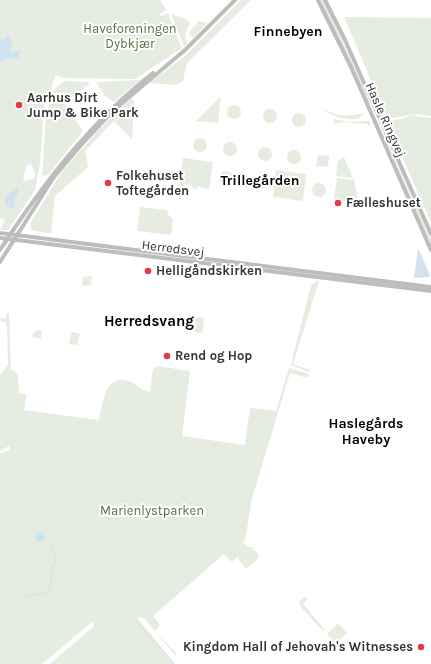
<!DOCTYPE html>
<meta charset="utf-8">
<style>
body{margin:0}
canvas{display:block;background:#fff}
</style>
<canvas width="431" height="664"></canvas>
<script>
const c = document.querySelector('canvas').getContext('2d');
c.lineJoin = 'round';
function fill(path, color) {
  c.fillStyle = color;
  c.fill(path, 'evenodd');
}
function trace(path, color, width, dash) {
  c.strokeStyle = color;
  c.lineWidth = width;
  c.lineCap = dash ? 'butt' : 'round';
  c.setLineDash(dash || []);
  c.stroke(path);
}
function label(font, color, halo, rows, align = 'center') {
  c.font = font + ' Karla,sans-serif';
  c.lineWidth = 4;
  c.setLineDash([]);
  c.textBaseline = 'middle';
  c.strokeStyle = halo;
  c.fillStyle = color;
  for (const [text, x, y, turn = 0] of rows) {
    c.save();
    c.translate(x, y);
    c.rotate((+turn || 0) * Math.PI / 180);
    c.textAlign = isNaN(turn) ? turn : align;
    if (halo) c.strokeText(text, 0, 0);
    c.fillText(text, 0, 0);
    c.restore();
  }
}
const green = new Path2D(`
 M0 0H160L166 10 160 14 162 16 168 13 182 48 135 79 63 78 56 75 44 105 40 163 35 190 8 230H0L5 220 0 218V63L10 57 11 60 17 58 15 54H12L10 39 0 38ZM31 164 35 174 34 179 24 181 23 179 27 165Z
 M241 0H251L187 63 183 81 177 85 149 83 185 56Z
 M320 0H323L330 13 371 104 369 105Z
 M171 14 188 20 190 24 185 34 187 43 184 47Z
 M344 17 431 18V116L417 114 414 116 431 118V222L386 121 401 119 415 114 393 118 385 113Z
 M199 21 207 23 193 38 191 37 189 32Z
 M140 80 114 102 105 96 96 82Z
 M66 81 89 82 88 87 87 86 64 102 83 131 48 175 42 176C47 152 39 90 66 81Z
 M221 96 218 123 196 121Z
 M130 99H133L134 103 132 139 114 121 85 151 88 167 55 196 51 234 32 230 30 226 31 222 61 173 97 132Z
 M227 112a7 7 0 1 1 14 0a7 7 0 1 1-14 0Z
 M325 109C337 118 350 116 364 113L358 119C344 120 335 117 324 110Z
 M263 116a7 7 0 1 1 14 0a7 7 0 1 1-14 0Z
 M292 120a7 7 0 1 1 14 0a7 7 0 1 1-14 0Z
 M374 114 431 239V246L374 115Z
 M334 119 349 122 369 121 371 127 367 124 341 122 334 124Z
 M193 145a7 7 0 1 1 14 0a7 7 0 1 1-14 0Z
 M223 149a7 7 0 1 1 14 0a7 7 0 1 1-14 0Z
 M258 154a7 7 0 1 1 14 0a7 7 0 1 1-14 0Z
 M287 157a7 7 0 1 1 14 0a7 7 0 1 1-14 0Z
 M318 155 329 156 328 167 316 166Z
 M344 157 353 178 336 176 338 161Z
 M183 158 213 162 209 190 198 186 197 189 192 188 193 185 184 184 183 193 178 192Z
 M276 170 306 174 303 201 273 197Z
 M219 178a7 7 0 1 1 14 0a7 7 0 1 1-14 0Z
 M254 182a7 7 0 1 1 14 0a7 7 0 1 1-14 0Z
 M337 178 354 180 357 194 356 208 346 206V202L334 199Z
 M312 190a7 7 0 1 1 14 0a7 7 0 1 1-14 0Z
 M140 207 167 210 168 214 173 220 171 235 137 231Z
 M92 276 91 285 82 286 83 277Z
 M317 281H319L293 364 310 370 309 372 291 365 311 285Z
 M7 313H9L11 369 18 374 19 393 26 394 24 410 99 420C103 403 105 371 131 382 140 386 140 390 150 392L153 369 157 366 190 371 182 436 245 445 250 408 276 411 289 368 309 374 307 378 290 373 252 498 245 541H242L248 547H252L260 556 257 555 259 558 246 569 237 557 232 562 224 554 153 616 160 625 155 631 177 654 176 656 143 617 137 618 175 664H50L94 626 92 622 42 664H0V453L10 450 9 446 0 451V375L8 365 7 326 6 322 0 321V319L6 318Z
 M196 317 204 318 203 333 195 332Z
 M37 330 42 331 41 339 32 337 33 334Z
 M73 332 80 334 77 345 69 344 71 334Z
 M304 597 308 599 303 604 325 630 323 631 300 606 299 602Z
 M338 623 347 633 335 644 327 634Z`);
const water = new Path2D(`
 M0 34V38L4 39 8 35 13 45 11 47 12 54 21 49 18 58 11 60 10 57 0 63Z
 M18 188 19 189 15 199 14 208 11 209 4 202 6 196Z
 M418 248 430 275 429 277 414 278Z
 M35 537a5 5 0 1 1 10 0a5 5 0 1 1-10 0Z`);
const stream = new Path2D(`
 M19 601C25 593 38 596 47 593 54 585 49 571 56 559L50 542 46 538
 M135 620 174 664`);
const secondary = new Path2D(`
 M318 0 351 67 431 250
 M325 0 345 40 431 234
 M0 233 431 287
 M0 238 431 291
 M0 250C43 184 90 122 153 73
 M0 262 54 177 82 144 114 110 185 50 235 0`);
const markers = [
 [19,105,4,"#e63946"],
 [108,183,4,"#e63946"],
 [338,203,4,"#e63946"],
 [148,271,4,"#e63946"],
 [167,356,4,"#e63946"],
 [421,647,4,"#e63946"]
];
const parkNames = [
 ["Haveforeningen",130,29],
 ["Dybkjær",130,44],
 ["Marienlystparken",152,511]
];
const poiNames = [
 ["Aarhus Dirt",27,98],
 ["Jump & Bike Park",27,113],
 ["Folkehuset",116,176],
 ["Toftegården",116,191],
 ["Fælleshuset",346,203],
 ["Helligåndskirken",156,271],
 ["Rend og Hop",175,356],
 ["Kingdom Hall of Jehovah's Witnesses",413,647,"right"]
];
const streetNames = [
 ["Hasle Ringvej",385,120,66],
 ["Herredsvej",173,249,7]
];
const neighbourhoodNames = [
 ["Finnebyen",288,32],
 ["Trillegården",260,181],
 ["Haslegårds",366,424],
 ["Haveby",366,440]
];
const quarterNames = [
 ["Herredsvang",149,322]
];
fill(green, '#e6ecdf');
fill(water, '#cfe2ee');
trace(stream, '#cfe2ee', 1);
trace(secondary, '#bdbdbd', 4);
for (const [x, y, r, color] of markers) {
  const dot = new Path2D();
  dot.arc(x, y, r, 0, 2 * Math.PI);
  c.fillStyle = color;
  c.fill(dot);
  trace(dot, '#fff', 1.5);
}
label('13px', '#56703f', '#fff', parkNames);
label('bold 13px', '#333', '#fff', poiNames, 'left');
label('13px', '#333', '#fff', streetNames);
label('bold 14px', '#000', '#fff', neighbourhoodNames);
label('bold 15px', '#000', '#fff', quarterNames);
</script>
